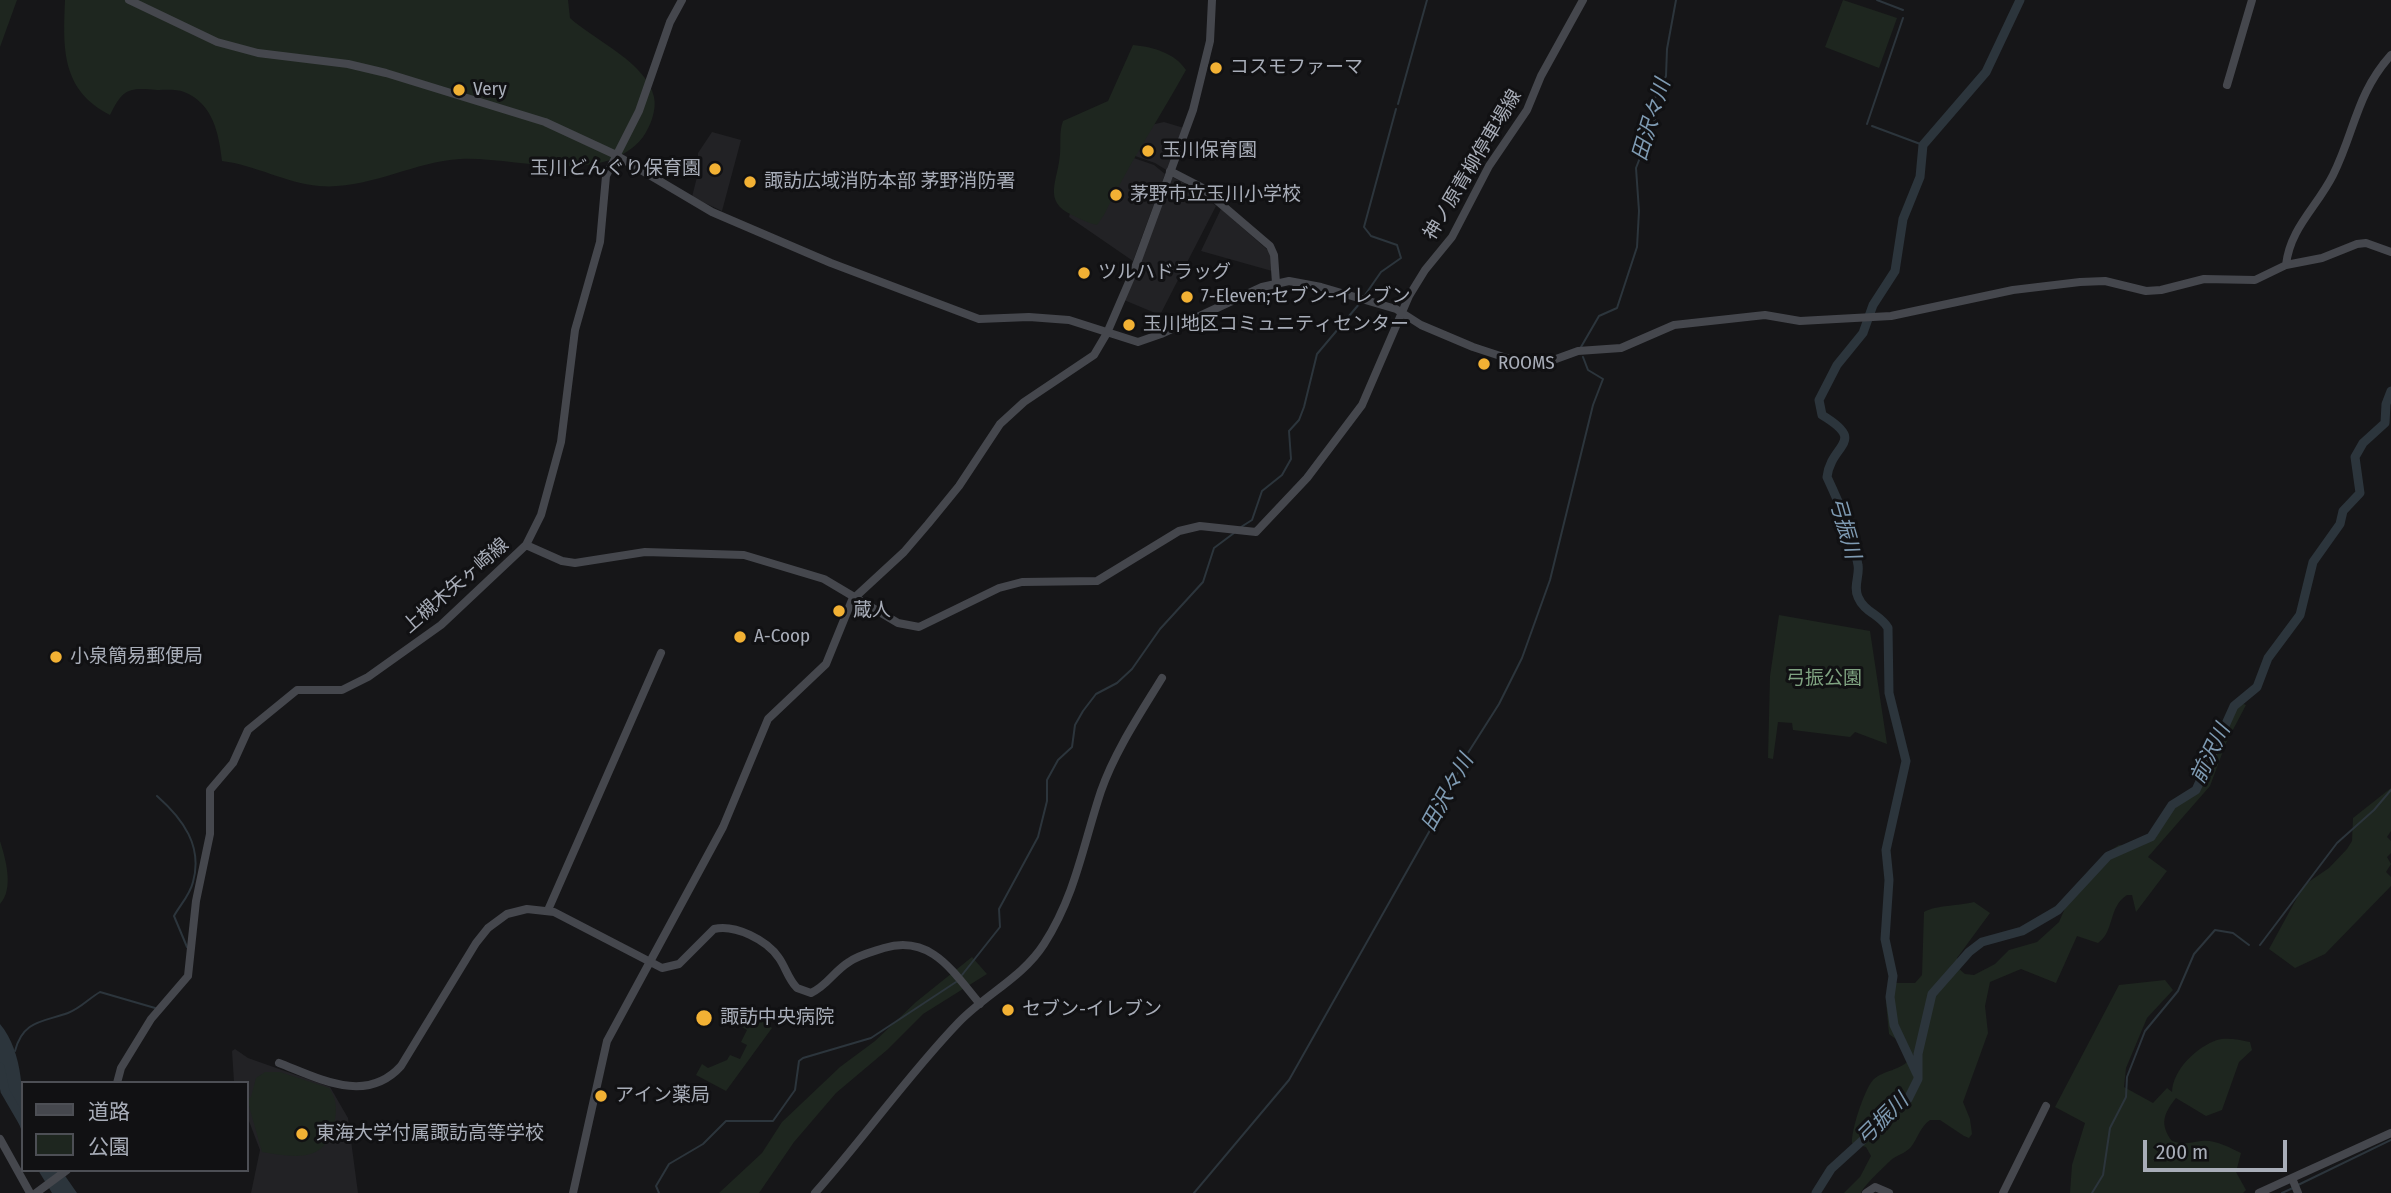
<!DOCTYPE html>
<meta charset="utf-8">
<style>
body{margin:0}
#map{position:relative;width:2391px;height:1193px;overflow:hidden;background:#161618;font-family:"Fira Sans Condensed","Noto Sans JP",sans-serif}
canvas{display:block}
.legend{position:absolute;left:21px;top:1081px;width:228px;height:91px;box-sizing:border-box;background:#111113;border:2px solid #4d4f55;margin:0;padding:9px 12px;list-style:none;font-size:21px;color:#a8adb8}
.legend li{display:flex;align-items:center;gap:14px;height:35px}
.legend b{width:35px;border:2px solid #4d4f55}
.scale{position:absolute;left:2143px;top:1140px;width:144px;height:32px;box-sizing:border-box;border:4px solid #a8adb8;border-top:0;padding-left:9px;font-size:21px;line-height:24px;white-space:nowrap;color:#a8adb8;-webkit-text-stroke:5px #111113;paint-order:stroke}
</style>
<div id="map">
<canvas width="2391" height="1193"></canvas>
<ul class="legend">
<li><b style="height:9px;background:#45474d"></b>道路</li>
<li><b style="height:19px;background:#1e261f"></b>公園</li>
</ul>
<div class="scale">200 m</div>
</div>
<script>
const c = document.querySelector('canvas').getContext('2d');
c.lineJoin = 'round';
function fill(path, color) {
  c.fillStyle = color;
  c.fill(path, 'evenodd');
}
function trace(path, color, width, dash) {
  c.strokeStyle = color;
  c.lineWidth = width;
  c.lineCap = dash ? 'butt' : 'round';
  c.setLineDash(dash || []);
  c.stroke(path);
}
function label(font, color, halo, rows, align = 'center') {
  c.font = font + ' "Fira Sans Condensed","Noto Sans JP",sans-serif';
  c.lineWidth = 6;
  c.setLineDash([]);
  c.textBaseline = 'middle';
  c.strokeStyle = halo;
  c.fillStyle = color;
  for (const [text, x, y, turn = 0] of rows) {
    c.save();
    c.translate(x, y);
    c.rotate((+turn || 0) * Math.PI / 180);
    c.textAlign = isNaN(turn) ? turn : align;
    if (halo) c.strokeText(text, 0, 0);
    c.fillText(text, 0, 0);
    c.restore();
  }
}
const built = new Path2D(`
 M1164 122 1184 128 1168 171 1155 163 1087 139Z
 M712 132 741 140 722 211 692 197 698 173V153Z
 M1099 146 1154 165 1165 174 1133 261 1069 217 1086 147Z
 M1170 176 1198 190 1216 206 1160 315 1124 300Z
 M1221 209 1270 252 1272 271 1201 251Z
 M235 1049 248 1058 330 1087 348 1118 358 1193H251L260 1150 247 1116V1083L234 1082 232 1051Z`);
const green = new Path2D(`
 M0 0H17L0 47Z
 M65 0H568L570 18C594 40 647 63 654 97 657 110 650 127 643 137 603 188 514 156 460 159 412 162 368 190 319 186 286 183 255 165 222 161 219 134 213 103 184 92 177 89 165 90 157 90 128 87 123 89 110 115 61 90 63 48 65 0Z
 M1843 0 1897 18 1879 68 1825 47Z
 M1133 45C1153 47 1175 53 1186 70 1159 119 1128 165 1104 215L1097 225C1088 223 1080 219 1072 215 1042 201 1058 181 1060 154 1061 142 1059 132 1063 121L1108 101Z
 M1779 615 1870 631 1887 744 1855 732 1850 737 1793 730 1792 723 1778 722 1773 759 1768 758 1770 676Z
 M2239 702 2246 705 2226 743 2210 786 2148 857 2167 871 2136 912 2132 895H2127C2108 907 2115 931 2098 943L2077 936 2056 983 2021 969 1990 982 1985 1006 1988 1033 1963 1102 1970 1119 1972 1134 1969 1138 1964 1136 1940 1120H1930C1920 1127 1918 1138 1911 1147 1906 1153 1897 1155 1891 1160 1884 1167 1864 1185 1861 1193H1844L1860 1177 1871 1156 1866 1147 1852 1143C1851 1131 1864 1090 1873 1080 1883 1070 1901 1071 1911 1058L1904 1045 1889 1034 1886 1002 1892 983H1915L1922 975 1924 912C1936 905 1959 906 1974 902L1990 913 1957 958 1958 968 1965 974 1974 975 1995 964 2009 950 2037 942 2059 922 2069 899 2093 875 2107 853 2119 845 2133 846 2150 838 2178 804 2200 785Z
 M2391 788V831L2387 837 2391 841V853L2387 857 2391 864 2386 872 2391 877V886L2325 954 2295 968 2269 949 2304 885 2329 868 2347 849 2352 841 2353 818Z
 M0 841C6 860 14 889 0 904Z
 M972 957 987 974 923 1014 887 1050 836 1093 794 1142 759 1193H719L762 1153 782 1122 840 1067 875 1041 916 1002Z
 M2165 980 2173 990 2147 1018 2126 1068 2124 1087 2153 1103 2167 1088 2172 1092C2173 1069 2197 1047 2217 1040 2227 1037 2240 1040 2250 1042L2252 1050 2239 1062 2222 1110 2206 1116 2176 1098C2164 1113 2159 1124 2172 1141 2184 1145 2189 1143 2201 1141 2214 1139 2229 1147 2241 1153L2236 1172 2246 1190 2243 1193H2070L2072 1165 2085 1123 2055 1107 2119 985Z
 M744 1006 772 1028 726 1091 696 1075 702 1064 708 1068 727 1060 730 1055 740 1059 747 1045 741 1042 747 1030 737 1024 740 1019 734 1015Z
 M265 1072H280L329 1088C336 1098 337 1107 335 1119 328 1163 298 1158 262 1152L247 1099 251 1097 256 1078Z`);
const water = new Path2D(`
 M0 1024C24 1053 23 1097 23 1134L0 1076Z
 M38 1170H61L77 1193H52Z`);
const stream = new Path2D(`
 M1877 0 1903 10
 M1398 104 1427 0
 M1867 124 1903 18
 M1872 126 1923 145
 M1365 295 1381 272 1401 258 1397 245 1371 236 1364 227 1396 109
 M1581 347 1599 316 1617 308 1637 247 1639 211 1636 168 1655 119 1654 100 1666 76 1667 49 1676 0
 M1241 527 1252 520 1262 491 1282 475 1291 459 1289 431 1299 420 1304 407 1317 354 1360 303
 M157 796C183 819 203 846 193 882 190 895 180 905 174 916L187 947
 M2260 945 2337 843 2374 810 2391 790
 M962 975 1000 927 999 909 1038 837 1047 801V780L1058 760 1072 747 1075 725 1083 711 1096 694 1117 683 1132 669 1160 629 1203 582 1214 548 1234 533
 M15 1051C23 1020 43 1022 68 1013 81 1008 88 999 100 992L155 1008
 M2298 1185 2391 1140
 M659 1193 656 1186 669 1164 703 1144 726 1121H773L795 1090 799 1061 803 1058 871 1038 956 982
 M1194 1193 1289 1080 1429 832 1466 756 1499 704 1522 658 1550 580 1593 405 1603 379 1588 370 1583 357
 M2092 1193 2103 1175 2110 1128 2126 1097 2127 1077 2145 1031 2178 991 2194 954 2215 930 2233 933 2249 945
 M2282 1193 2293 1188`);
const river = new Path2D(`
 M0 1067 5 1091 23 1122
 M1917 1074 1894 1025 1890 997 1893 976 1885 939 1889 880 1886 850 1906 761 1889 693 1888 628C1881 615 1864 612 1858 597 1853 586 1860 575 1858 565 1853 534 1840 505 1827 477 1831 443 1868 443 1822 415L1819 400 1837 365 1863 333 1873 305 1895 271 1903 219 1920 177 1923 145 1986 72 2020 0
 M1816 1193 1831 1169 1908 1099 1918 1079V1054L1932 994 1969 952 1982 942 2022 931 2058 910 2108 856 2151 837 2172 805 2196 790 2234 706 2257 687 2268 658 2300 615 2313 562 2340 524 2343 511 2360 493 2355 457 2363 443 2385 423 2386 404 2391 391`);
const secondary = new Path2D(`
 M129 0 217 42 258 53 348 64 386 73 545 122 614 154 712 212 831 263 979 319 1029 317 1069 320 1138 342 1161 334 1262 287 1289 281 1321 287 1396 309 1421 325 1473 347 1534 367 1578 351 1621 348 1674 325 1765 315 1800 321 1891 316 2013 290 2080 282 2105 281 2146 291 2161 290 2204 279 2255 280 2286 265 2322 258 2357 244 2366 243 2391 252
 M2227 85 2252 0
 M1170 171 1201 187 1270 246 1274 255 1276 283
 M2286 265C2290 228 2317 207 2333 175 2355 131 2356 94 2391 55
 M526 545 562 561 575 563 645 552 744 555 824 579 898 623 919 627 999 588 1022 582 1097 581 1179 531 1200 526 1256 532 1307 478 1362 405 1409 296 1425 270 1452 237 1489 166 1527 110 1541 76 1583 0
 M548 910 661 653
 M279 1063C318 1078 366 1105 401 1066L476 943 488 928 507 914 527 909 554 912 662 968 679 964 714 929C735 924 767 940 779 958 786 968 788 979 797 988L811 993C827 986 834 971 849 962 859 955 872 952 884 948 931 934 953 972 980 1004
 M117 1083 121 1068 151 1019 188 976 196 901 210 834V790L233 763 248 730 297 690H342L368 677 441 625 526 545 541 515 561 442 575 330 600 242 606 176 639 111 670 22 682 0
 M0 1139 30 1193
 M2292 1178 2298 1193
 M36 1193 67 1170
 M573 1193 607 1041 723 827 768 719 826 664 852 600 904 552 928 524 959 486 1000 424 1024 402 1094 355 1107 333 1135 268 1193 110 1210 41 1212 0
 M815 1193C865 1137 907 1076 959 1022 986 994 1023 977 1044 944 1076 894 1083 845 1101 791 1115 751 1140 714 1162 678
 M1866 1193 1875 1187 1889 1193
 M2003 1193 2046 1106
 M2259 1193 2391 1133`);
const markers = [
 [1216,68,7,"#f2b134"],
 [459,90,7,"#f2b134"],
 [1148,151,7,"#f2b134"],
 [715,169,7,"#f2b134"],
 [750,182,7,"#f2b134"],
 [1116,195,7,"#f2b134"],
 [1084,273,7,"#f2b134"],
 [1187,297,7,"#f2b134"],
 [1129,325,7,"#f2b134"],
 [1484,364,7,"#f2b134"],
 [839,611,7,"#f2b134"],
 [740,637,7,"#f2b134"],
 [56,657,7,"#f2b134"],
 [1008,1010,7,"#f2b134"],
 [704,1018,9,"#f2b134"],
 [601,1096,7,"#f2b134"],
 [302,1134,7,"#f2b134"]
];
const poiNames = [
 ["コスモファーマ",1230,68],
 ["Very",473,90],
 ["玉川保育園",1162,151],
 ["玉川どんぐり保育園",701,169,"right"],
 ["諏訪広域消防本部 茅野消防署",764,182],
 ["茅野市立玉川小学校",1130,195],
 ["ツルハドラッグ",1098,273],
 ["7-Eleven;セブン-イレブン",1201,297],
 ["玉川地区コミュニティセンター",1143,325],
 ["ROOMS",1498,364],
 ["蔵人",853,611],
 ["A-Coop",754,637],
 ["小泉簡易郵便局",70,657],
 ["セブン-イレブン",1022,1010],
 ["諏訪中央病院",720,1018],
 ["アイン薬局",615,1096],
 ["東海大学付属諏訪高等学校",316,1134]
];
const streetNames = [
 ["神ノ原青柳停車場線",1473,165,-59],
 ["上槻木矢ヶ崎線",456,586,-41]
];
const parkNames = [
 ["弓振公園",1824,679]
];
const waterNames = [
 ["田沢々川",1652,120,-73],
 ["弓振川",1844,528,74],
 ["前沢川",2211,754,-64],
 ["田沢々川",1448,793,-61],
 ["弓振川",1883,1120,-45]
];
fill(built, '#222225');
fill(green, '#1e261f');
fill(water, '#2c353c');
trace(stream, '#2c353c', 2);
trace(river, '#2c353c', 9);
trace(secondary, '#45474d', 8);
for (const [x, y, r, color] of markers) {
  const dot = new Path2D();
  dot.arc(x, y, r, 0, 2 * Math.PI);
  c.fillStyle = color;
  c.fill(dot);
  trace(dot, '#111113', 2.5);
}
label('19px', '#a8adb8', '#111113', poiNames, 'left');
label('19px', '#a8adb8', '#111113', streetNames);
label('19px', '#7fa381', '#111113', parkNames);
label('italic 21px', '#7f9bb3', '#111113', waterNames);
</script>
